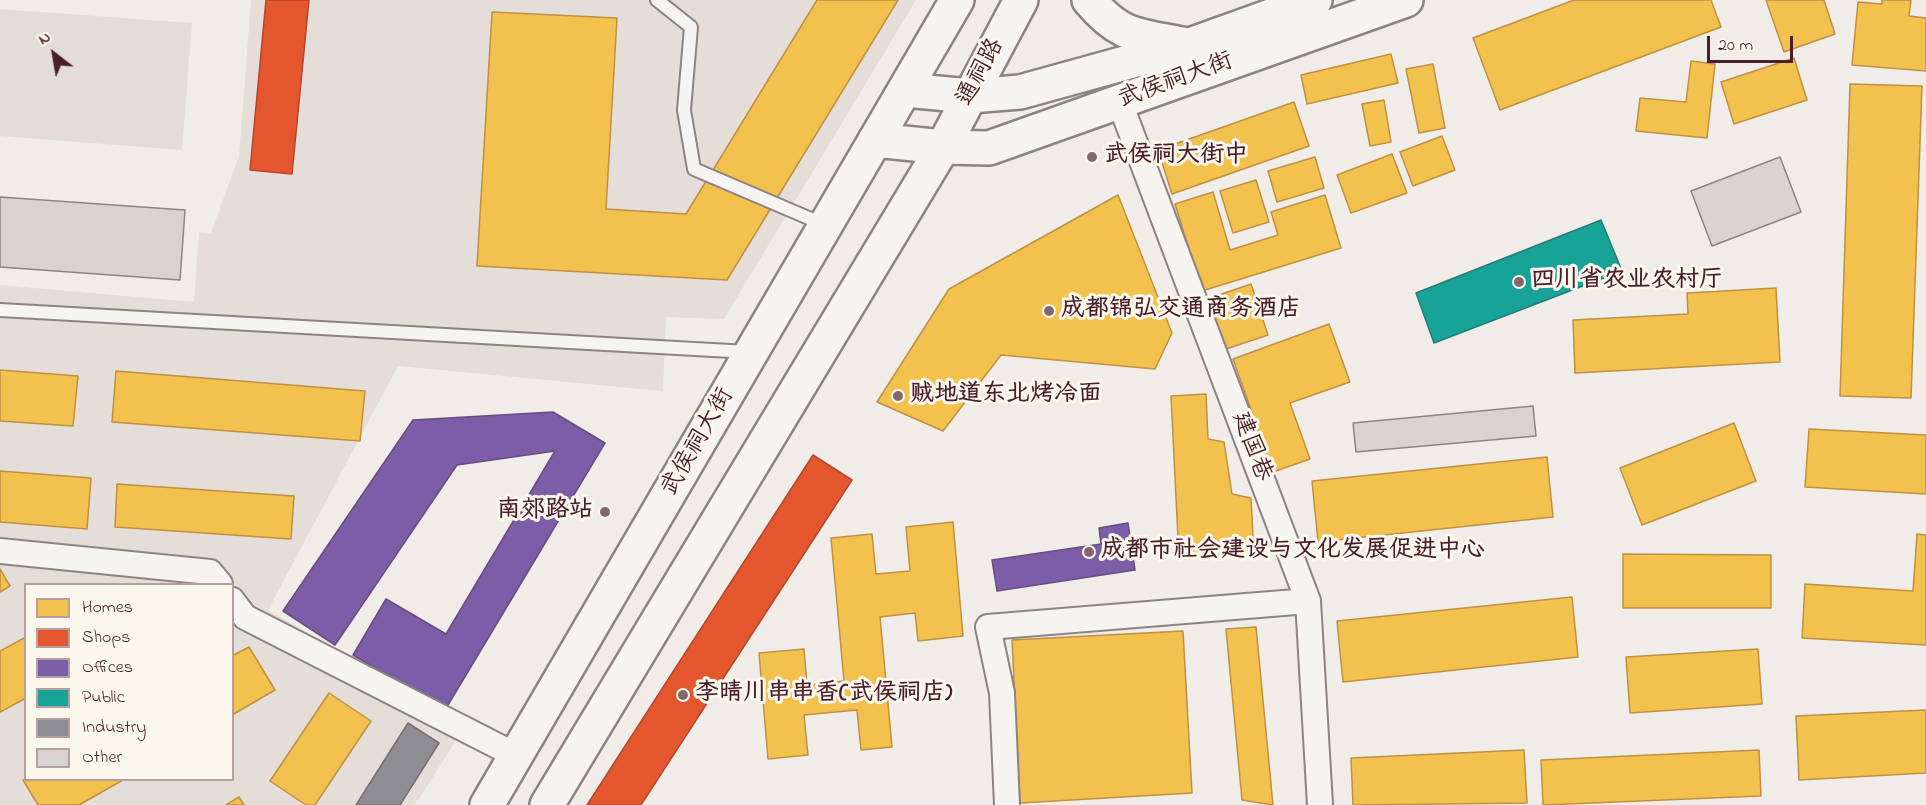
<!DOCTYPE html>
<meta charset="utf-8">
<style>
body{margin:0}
#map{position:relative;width:1926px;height:805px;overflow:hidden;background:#f0ede8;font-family:"Indie Flower",sans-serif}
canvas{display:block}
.legend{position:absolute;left:24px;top:583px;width:210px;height:198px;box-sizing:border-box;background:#fbf7ec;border:2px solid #b4a19f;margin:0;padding:8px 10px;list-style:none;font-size:18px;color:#4a1f2b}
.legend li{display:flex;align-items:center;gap:12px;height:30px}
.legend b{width:30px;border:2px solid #b4a19f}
.north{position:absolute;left:24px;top:24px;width:60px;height:60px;-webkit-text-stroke:4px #fbf7ec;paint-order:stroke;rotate:329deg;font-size:16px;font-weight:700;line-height:24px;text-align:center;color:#4a1f2b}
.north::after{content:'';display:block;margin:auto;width:21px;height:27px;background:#4a1f2b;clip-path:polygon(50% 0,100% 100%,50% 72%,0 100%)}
.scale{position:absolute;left:1707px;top:36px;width:86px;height:27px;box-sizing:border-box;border:3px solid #4a1f2b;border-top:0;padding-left:8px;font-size:18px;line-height:21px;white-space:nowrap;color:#4a1f2b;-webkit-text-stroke:4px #fbf7ec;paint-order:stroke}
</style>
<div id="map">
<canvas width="1926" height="805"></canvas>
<ul class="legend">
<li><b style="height:16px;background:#f2c14e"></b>Homes</li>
<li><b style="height:16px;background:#e4572e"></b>Shops</li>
<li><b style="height:16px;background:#7b5ea7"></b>Offices</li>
<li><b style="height:16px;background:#17a398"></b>Public</li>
<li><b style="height:16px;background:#8d8d92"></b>Industry</li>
<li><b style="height:16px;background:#d7d3d0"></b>Other</li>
</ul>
<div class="north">N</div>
<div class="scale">20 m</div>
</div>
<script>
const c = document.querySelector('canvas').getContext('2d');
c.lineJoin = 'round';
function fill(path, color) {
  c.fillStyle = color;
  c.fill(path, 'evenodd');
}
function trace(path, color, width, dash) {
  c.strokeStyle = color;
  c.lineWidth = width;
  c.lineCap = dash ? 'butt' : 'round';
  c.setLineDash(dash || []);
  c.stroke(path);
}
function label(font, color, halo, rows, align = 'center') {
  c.font = font + ' "Indie Flower","LXGW WenKai TC",sans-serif';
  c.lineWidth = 6;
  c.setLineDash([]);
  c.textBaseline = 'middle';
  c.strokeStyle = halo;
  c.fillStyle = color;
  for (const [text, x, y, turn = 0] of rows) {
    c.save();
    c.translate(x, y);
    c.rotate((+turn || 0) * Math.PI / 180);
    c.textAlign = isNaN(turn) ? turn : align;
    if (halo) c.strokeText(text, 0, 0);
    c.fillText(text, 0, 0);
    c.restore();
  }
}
const built = new Path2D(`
 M251 0H916L724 319 666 317 663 391 398 366 268 610 466 725 415 805H0V285L194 302 199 232 211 233 239 156ZM26 584H232V780H26Z`);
const green = new Path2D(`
 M0 9 192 23 182 150 0 136Z`);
const homes = new Path2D(`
 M817 0H898L727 280 477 266 492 12 617 18 606 209 686 214Z
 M1574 0H1711L1721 27 1500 110 1473 38Z
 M1766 0H1824L1835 34 1784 52Z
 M1882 0H1911L1909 16 1926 18V71L1852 65 1858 2 1882 4Z
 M1391 54 1398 83 1307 104 1301 75Z
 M1794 58 1807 100 1734 124 1721 82Z
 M1691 61 1715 64 1707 138 1636 131 1640 98 1686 102Z
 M1433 64 1445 128 1419 133 1406 69Z
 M1850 84 1922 86 1911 398 1840 396Z
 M1384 100 1391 142 1370 146 1362 104Z
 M1294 102 1309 146 1172 194 1158 150Z
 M1442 136 1455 170 1413 186 1400 152Z
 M1392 154 1407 193 1351 213 1337 175Z
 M1315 157 1324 188 1277 202 1268 171Z
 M1256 180 1269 222 1233 233 1220 191Z
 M1213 192 1230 250 1278 235 1271 212 1325 195 1341 248 1202 291 1175 204Z
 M1118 195 1172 333 1155 369 1001 355 943 431 877 402 949 289Z
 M1251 284 1268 335 1223 350 1207 299Z
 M1776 288 1780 362 1575 373 1573 320 1688 314 1687 293Z
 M1329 324 1350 382 1290 403 1310 459 1273 472 1233 359Z
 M0 370 78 376 73 426 0 421Z
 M116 371 365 391 360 441 112 422Z
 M1206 394 1208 439 1224 442 1232 494 1251 498 1254 555 1179 559 1171 396Z
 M1734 423 1756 481 1642 525 1620 468Z
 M1809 429 1926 435V494L1805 487Z
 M1547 457 1553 517 1318 542 1312 481Z
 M0 471 91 478 87 529 0 522Z
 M117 484 294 496 291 539 115 527Z
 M953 522 963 636 918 641 915 613 880 617 892 747 861 750 857 710 804 715 808 755 768 759 759 653 804 649 807 685 844 681 831 538 872 534 876 574 910 571 906 527Z
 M1917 534 1926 535V645L1802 638 1805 584 1913 591Z
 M1623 554 1771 555V608H1623Z
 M0 569 10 586 0 592Z
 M1572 597 1578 657 1343 682 1337 621Z
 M1256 627 1273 805 1242 800 1226 629Z
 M1183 631 1192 793 1020 803 1012 640Z
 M26 637V698L0 712V651Z
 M249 647 275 690 232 715V656Z
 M1758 649 1762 704 1630 713 1626 657Z
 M329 693 371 721 315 805H306L270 781Z
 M1926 710V773L1799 780 1796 716Z
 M1524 750 1527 803 1353 805 1351 758Z
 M1759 750 1761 796 1543 805 1541 760Z
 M26 778V780H123L79 805H38L23 780Z
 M239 797 244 805H226Z`);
const shops = new Path2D(`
 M266 0H309L292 174 250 170Z
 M813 455 852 480 641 805H587Z`);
const offices = new Path2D(`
 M553 412 605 443 445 710 353 655 386 599 446 634 555 451 457 465 335 645 283 611 413 420Z
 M1128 523 1135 570 997 591 992 560 1101 544 1099 528Z`);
const public = new Path2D(`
 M1601 220 1622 271 1434 343 1416 293Z`);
const industry = new Path2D(`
 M408 723 439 743 400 805H356Z`);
const building = new Path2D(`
 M1780 157 1801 212 1712 246 1691 191Z
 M0 197 185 210 180 280 0 267Z
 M1533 406 1536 436 1356 452 1353 423Z`);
const lane = new Path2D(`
 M657 0 691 27 684 110 694 169 825 225
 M0 310 748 352`);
const street = new Path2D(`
 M1120 103 1308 601 1320 805
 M0 551 210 572 220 584
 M232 600 245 617 517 756
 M1007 805 1002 693 988 627 1308 601`);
const secondary = new Path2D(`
 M1089 0C1120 37 1137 35 1182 44
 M905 90 970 96 1020 92 1190 45 1315 0
 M875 140 943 147 989 148 1406 0
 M487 805 957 0
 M547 805 943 147 1021 0`);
const markers = [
 [1092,157,6,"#84676d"],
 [1519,282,6,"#84676d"],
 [1049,311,6,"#84676d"],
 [898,396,6,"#84676d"],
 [605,512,6,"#84676d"],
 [1089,552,6,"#84676d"],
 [683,695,6,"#84676d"]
];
const streetNames = [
 ["通祠路",982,73,-62],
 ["武侯祠大街",1176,82,-20],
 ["武侯祠大街",699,443,-60],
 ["建国巷",1250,447,69]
];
const poiNames = [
 ["武侯祠大街中",1104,157],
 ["四川省农业农村厅",1531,282],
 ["成都锦弘交通商务酒店",1061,311],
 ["贼地道东北烤冷面",910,396],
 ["南郊路站",593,512,"right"],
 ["成都市社会建设与文化发展促进中心",1101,552],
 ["李晴川串串香(武侯祠店)",695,695]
];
fill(built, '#e5ddd7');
fill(green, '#e4ddd7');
fill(homes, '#f2c14e');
trace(homes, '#c09044', 1.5);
fill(shops, '#e4572e');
trace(shops, '#b6462d', 1.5);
fill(offices, '#7b5ea7');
trace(offices, '#6c4b82', 1.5);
fill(public, '#17a398');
trace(public, '#267b77', 1.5);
fill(industry, '#8d8d92');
trace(industry, '#796c73', 1.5);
fill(building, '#d7d3d0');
trace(building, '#8d8383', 1.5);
trace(lane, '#8d8383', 16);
trace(street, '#8d8383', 28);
trace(secondary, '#8d8383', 38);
trace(lane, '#f5f4f0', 12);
trace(street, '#f5f4f0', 24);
trace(secondary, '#f5f4f0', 33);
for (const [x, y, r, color] of markers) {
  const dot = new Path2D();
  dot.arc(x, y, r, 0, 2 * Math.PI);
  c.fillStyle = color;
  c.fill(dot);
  trace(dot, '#fbf7ec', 2);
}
label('24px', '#4a1f2b', '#fbf7ec', streetNames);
label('bold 24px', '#4a1f2b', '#fbf7ec', poiNames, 'left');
</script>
